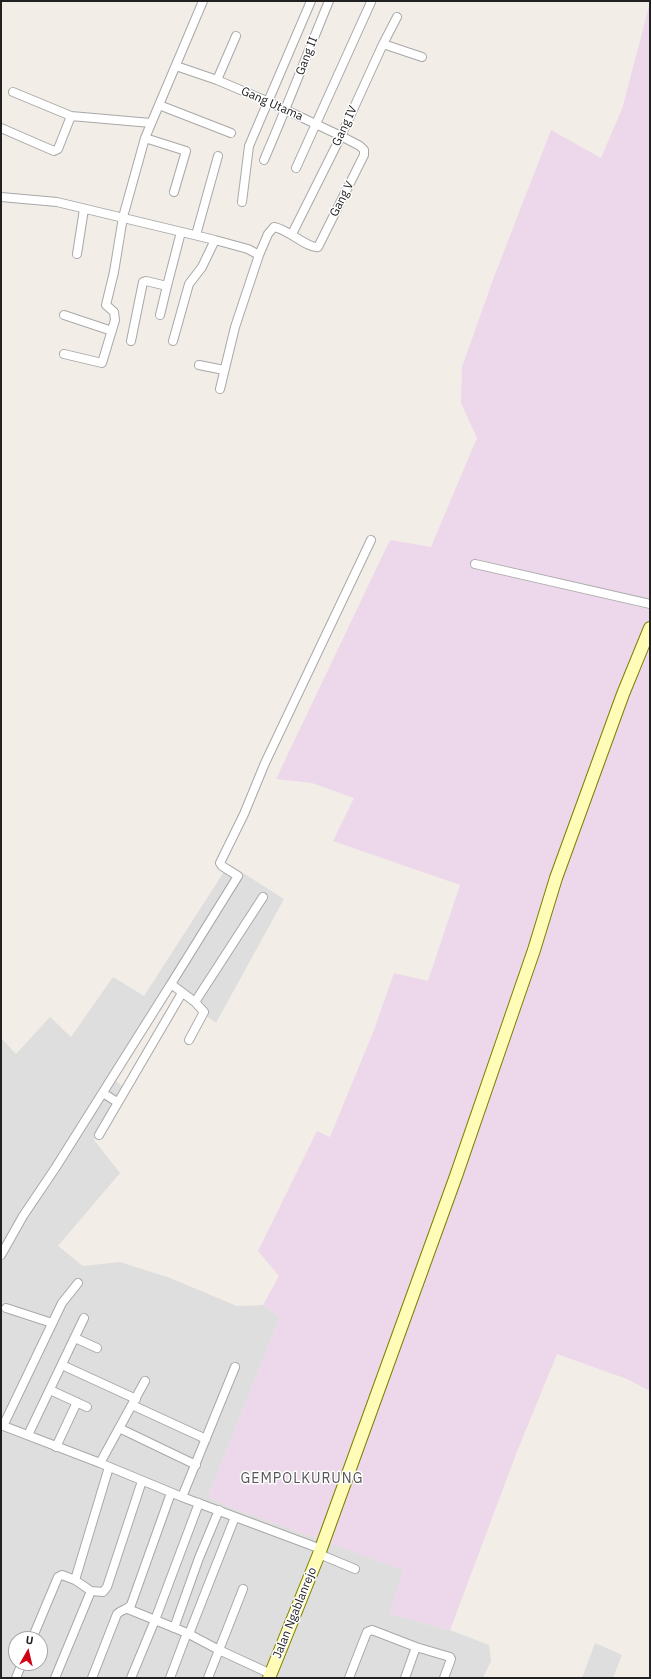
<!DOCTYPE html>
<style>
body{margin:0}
#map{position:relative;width:651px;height:1679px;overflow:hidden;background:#f2ede6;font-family:"IBM Plex Sans",sans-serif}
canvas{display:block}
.frame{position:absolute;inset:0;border:2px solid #212121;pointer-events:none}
.north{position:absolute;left:8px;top:1631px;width:40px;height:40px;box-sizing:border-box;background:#fff;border:1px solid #a6a6a6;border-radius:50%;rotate:8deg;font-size:11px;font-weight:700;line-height:16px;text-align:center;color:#212121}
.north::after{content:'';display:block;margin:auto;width:14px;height:18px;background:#d10013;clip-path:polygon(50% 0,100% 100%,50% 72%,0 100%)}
</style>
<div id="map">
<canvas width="651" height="1679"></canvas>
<div class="frame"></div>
<div class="north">U</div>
</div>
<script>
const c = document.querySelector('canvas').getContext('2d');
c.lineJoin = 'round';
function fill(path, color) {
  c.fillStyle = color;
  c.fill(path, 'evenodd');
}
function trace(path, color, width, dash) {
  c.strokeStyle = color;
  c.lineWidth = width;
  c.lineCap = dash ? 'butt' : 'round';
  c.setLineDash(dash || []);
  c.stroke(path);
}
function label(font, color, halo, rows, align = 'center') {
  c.font = font + ' "IBM Plex Sans",sans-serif';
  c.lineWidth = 3;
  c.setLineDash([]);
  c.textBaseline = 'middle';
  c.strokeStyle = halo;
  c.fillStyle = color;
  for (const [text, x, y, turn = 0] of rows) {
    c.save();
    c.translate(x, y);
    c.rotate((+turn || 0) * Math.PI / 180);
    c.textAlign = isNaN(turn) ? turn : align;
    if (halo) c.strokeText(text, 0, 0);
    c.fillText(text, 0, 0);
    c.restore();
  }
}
const residential = new Path2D(`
 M229 864 284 899 216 1023 170 989 116 1081 124 1088 94 1140 120 1173 58 1246 83 1266 120 1262 170 1278 237 1306 263 1305 280 1317 208 1497 227 1506 404 1570 390 1614 450 1630 489 1645 491 1661 483 1678H1V1038L16 1054 50 1017 71 1037 113 977 144 996ZM16 1639H40V1663H16Z
 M595 1643 622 1655 613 1678H582Z`);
const industrial = new Path2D(`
 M650 3V1391L627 1379 557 1354 516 1454 450 1630 390 1614 403 1570 227 1506 208 1497 280 1317 263 1305 279 1276 258 1251 317 1131 330 1137 374 1030 394 973 428 981 460 885 333 841 354 798 312 783 276 779 390 540 431 547 477 438 461 403 462 367 494 277 551 130 601 158 622 109Z`);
const street = new Path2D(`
 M383 44 422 57
 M176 66 217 80 269 102 341 136 360 146 364 150V155L318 247C308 249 288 229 274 227L268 234 259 255
 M217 80 236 36
 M13 92 71 116 151 123
 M159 105 231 133
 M1 128 54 151 58 149 71 116
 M145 138 186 151 174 192
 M264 160C287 107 307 54 329 1
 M296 168 371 2
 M1 197 57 202 215 240 248 249 259 255 235 327 220 389
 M242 202 249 146 311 1
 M292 234 341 136 383 44 397 17
 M196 235 218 156
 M77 254 84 209
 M64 315 112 331
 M160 315 167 286
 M131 341 143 282 146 281 167 286 181 232
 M173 341 189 284 202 267 215 240
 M64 354 102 363 115 320 114 312 106 305 114 272 123 217 145 138 203 1
 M199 365 224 370
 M475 564 650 604
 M171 984 238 876 222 866 220 863 244 814 265 763 371 540
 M189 1040 204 1012 195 1002
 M103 1093 117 1102
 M99 1135 182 993
 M1 1255 23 1216 56 1167 171 984 195 1002 263 897
 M6 1308 52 1323
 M75 1338 97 1348
 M62 1365 136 1399
 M50 1390 87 1407
 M132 1405 206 1439
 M1 1425 100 1463 182 1497 321 1549
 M3 1426 62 1303 78 1283
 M119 1428 196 1465
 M28 1435 84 1318
 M56 1447 77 1402
 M100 1463 145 1381
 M182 1497 235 1367
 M319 1554 355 1569
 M75 1580 91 1591
 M128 1609 187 1633 170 1678
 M174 1628 199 1558 219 1510
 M187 1633 219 1650 243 1589
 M189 1634 235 1517
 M32 1639 58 1577 62 1575 75 1580 109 1467
 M16 1678 22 1663
 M55 1678 91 1591 103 1592 107 1587 142 1481
 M92 1678 117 1614C122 1609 127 1610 131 1605L171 1493
 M131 1678 155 1620 199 1503
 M208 1678 219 1650 271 1674
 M349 1678 367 1632 372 1630 416 1647 450 1657 451 1659 444 1678
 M405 1678 416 1647`);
const secondary = new Path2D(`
 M269 1678 319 1554 456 1176 534 950 556 878 623 694 650 628`);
const streetNames = [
 ["Gang II",307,56,-69],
 ["Gang Utama",272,104,24],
 ["Gang IV",345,126,-65],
 ["Gang V",342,199,-63],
 ["Jalan Ngablanrejo",295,1613,-68]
];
const quarterNames = [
 ["GEMPOLKURUNG",302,1479]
];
fill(residential, '#dfdede');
fill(industrial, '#ecd8ea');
trace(street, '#a8a8a8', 10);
trace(secondary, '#7d7f00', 14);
trace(street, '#fff', 8);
trace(secondary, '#fffcb7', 12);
label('12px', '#212121', '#fff', streetNames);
c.letterSpacing = '1px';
label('14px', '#545454', '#fff', quarterNames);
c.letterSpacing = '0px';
</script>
